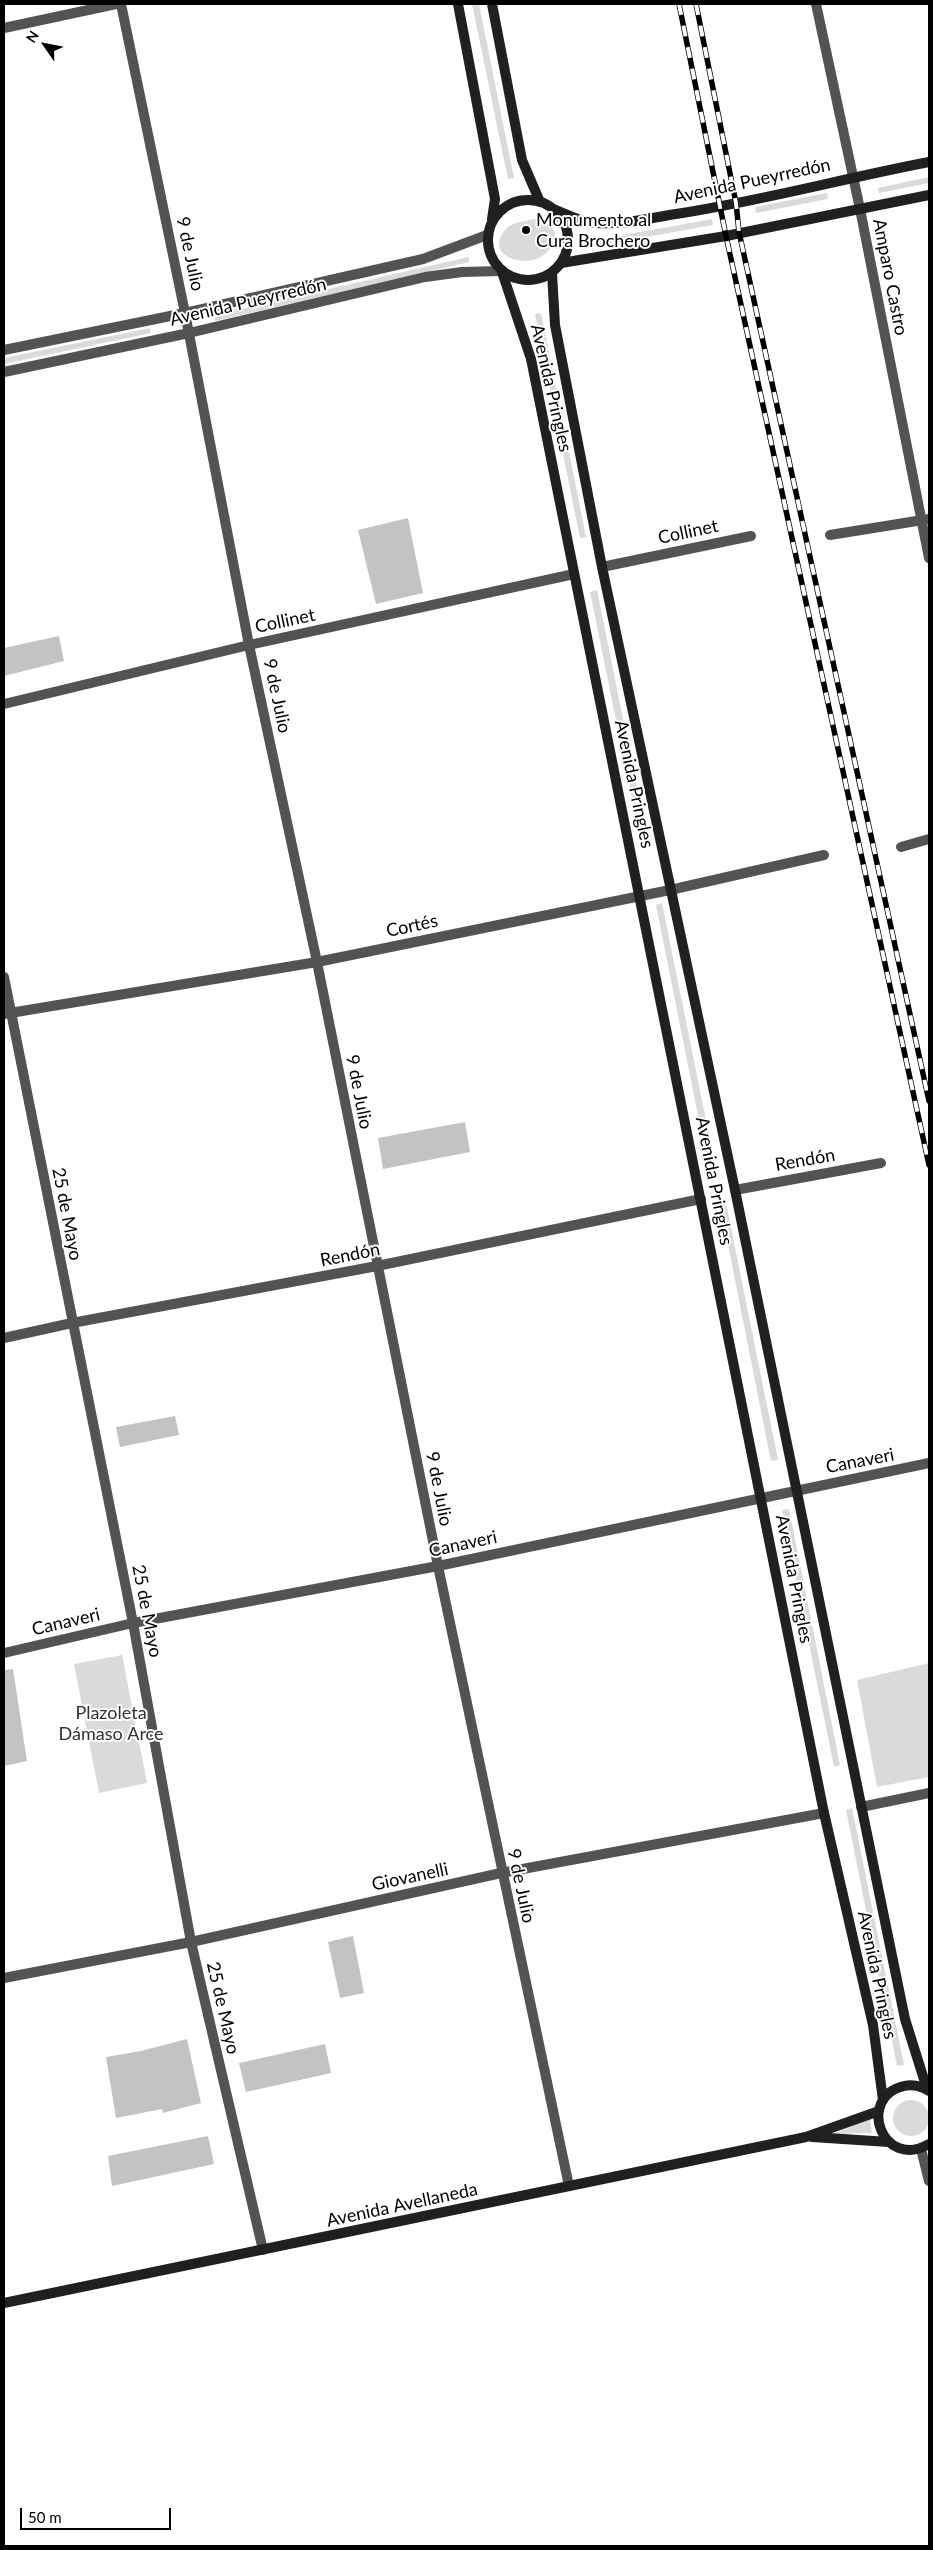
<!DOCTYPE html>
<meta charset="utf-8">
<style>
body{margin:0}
#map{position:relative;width:933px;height:2550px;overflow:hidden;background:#fff;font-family:Lato,sans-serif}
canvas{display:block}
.frame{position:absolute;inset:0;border:5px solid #000;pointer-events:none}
.north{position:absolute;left:20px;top:20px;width:50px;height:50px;-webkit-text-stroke:4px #fff;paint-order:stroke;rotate:303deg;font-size:14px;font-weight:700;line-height:20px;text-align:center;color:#000}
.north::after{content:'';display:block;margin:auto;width:18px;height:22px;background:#000;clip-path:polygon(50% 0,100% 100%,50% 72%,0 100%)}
.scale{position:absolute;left:20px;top:2508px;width:151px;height:22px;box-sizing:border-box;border:2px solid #000;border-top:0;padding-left:6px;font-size:15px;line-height:18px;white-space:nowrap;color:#000;-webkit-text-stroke:4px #fff;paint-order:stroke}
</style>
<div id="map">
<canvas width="933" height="2550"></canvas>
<div class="frame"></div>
<div class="north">N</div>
<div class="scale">50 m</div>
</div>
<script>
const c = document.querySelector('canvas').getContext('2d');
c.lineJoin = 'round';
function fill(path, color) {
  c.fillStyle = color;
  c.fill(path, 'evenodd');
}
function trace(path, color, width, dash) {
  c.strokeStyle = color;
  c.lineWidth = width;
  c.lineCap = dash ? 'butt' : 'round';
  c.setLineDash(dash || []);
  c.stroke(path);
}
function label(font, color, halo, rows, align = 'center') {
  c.font = font + ' Lato,sans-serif';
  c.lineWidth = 4;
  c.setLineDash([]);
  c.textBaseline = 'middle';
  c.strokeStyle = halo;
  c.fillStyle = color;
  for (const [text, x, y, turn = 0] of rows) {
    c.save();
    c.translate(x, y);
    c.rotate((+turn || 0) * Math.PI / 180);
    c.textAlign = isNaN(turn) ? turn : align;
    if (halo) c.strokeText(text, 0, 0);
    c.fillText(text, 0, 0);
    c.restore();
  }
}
const green = new Path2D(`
 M472 4H479L514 178 508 179Z
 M929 177V183L879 193 878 188Z
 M827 193 828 199 756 213 755 207Z
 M534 219C545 220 550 223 555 233 553 275 487 264 501 236 503 232 507 227 511 225 518 222 527 221 534 219Z
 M712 219 713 225 585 248V242Z
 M469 257V262L215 321 214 315Z
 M541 313 586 537 580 538 535 314Z
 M150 328 151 333 4 364V358Z
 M597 590 649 847 642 848 590 592Z
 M662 903 714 1160 707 1161 656 905Z
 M726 1203 778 1460 771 1461 720 1205Z
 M789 1509 840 1765 834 1767 782 1510Z
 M122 1655 147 1783 99 1793 74 1664Z
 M929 1663V1777L877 1787 857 1680Z
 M852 1808 904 2065 897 2066 846 1810Z
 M893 2118a18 18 0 1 1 36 0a18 18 0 1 1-36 0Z
 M870 2119 872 2133 833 2134Z`);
const building = new Path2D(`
 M408 518 423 593 376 604 358 530Z
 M59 636 64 661 4 676V648Z
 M465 1122 470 1152 383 1169 378 1138Z
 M175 1416 179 1435 120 1447 116 1427Z
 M13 1669 27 1761 4 1766V1670Z
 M353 1936 364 1993 340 1998 328 1942Z
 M187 2039 201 2103 163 2113 162 2109 116 2118 106 2057 141 2051Z
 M325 2044 331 2073 246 2092 239 2063Z
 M208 2136 214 2164 112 2186 108 2156Z`);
const minor = new Path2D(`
 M121 4 185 313 249 645 317 962 438 1566 569 2186
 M4 28 116 4
 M830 535 929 519
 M602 567 751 536
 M4 704 249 645 574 574
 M901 847 929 839
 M4 977 133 1623 191 1942 263 2250
 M4 1014 317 962 670 890 824 855
 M735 1190 881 1163
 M4 1338 72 1323 377 1266 701 1199
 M4 1653 133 1623 438 1566 929 1463
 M861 1807 929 1793
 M4 1978 191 1942 501 1873 824 1813`);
const tertiary = new Path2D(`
 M816 4 860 209 929 558
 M4 350 185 313 423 259 487 235
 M4 372 189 333 425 277 462 272 501 271
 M921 2149 929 2181`);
const secondary = new Path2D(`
 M458 4 495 199 492 219
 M492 4 522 160 540 202
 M488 240a40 40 0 1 1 80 0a40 40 0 1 1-80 0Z
 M553 209C568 215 581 222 597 223 623 225 650 218 676 214 761 201 845 178 929 162
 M561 263 726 236 929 195
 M502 272 531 359 824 1813 873 2025 883 2100
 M552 273 555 325 602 567 735 1190 905 2019 927 2089
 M929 2091C922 2086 912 2084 904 2086 856 2097 882 2171 929 2144
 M812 2137 889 2142
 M4 2303 806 2137 879 2111`);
const rail = new Path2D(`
 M679 4 726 236 929 1165
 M696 4 736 203 739 232 929 1101`);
const markers = [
 [526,230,5,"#000"]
];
const streetNames = [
 ["Avenida Pueyrredón",752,181,-12],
 ["9 de Julio",190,254,78],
 ["Amparo Castro",890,277,79],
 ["Avenida Pueyrredón",248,302,-13],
 ["Avenida Pringles",551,388,77],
 ["Collinet",688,532,-12],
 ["Collinet",285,621,-12],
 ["9 de Julio",277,696,78],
 ["Avenida Pringles",634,784,78],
 ["Cortés",412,926,-12],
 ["9 de Julio",359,1092,79],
 ["Rendón",805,1160,-10],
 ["Avenida Pringles",714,1181,79],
 ["25 de Mayo",67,1214,79],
 ["Rendón",350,1255,-11],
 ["Canaveri",860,1461,-11],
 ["9 de Julio",439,1489,79],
 ["Canaveri",463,1544,-12],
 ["Avenida Pringles",794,1579,79],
 ["25 de Mayo",147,1611,79],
 ["Canaveri",66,1622,-13],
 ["Giovanelli",410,1877,-12],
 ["9 de Julio",521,1886,78],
 ["Avenida Pringles",877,1975,78],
 ["25 de Mayo",223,2008,77],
 ["Avenida Avellaneda",402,2205,-12]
];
const poiNames = [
 ["Monumento al",536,220],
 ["Cura Brochero",536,241]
];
const parkNames = [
 ["Plazoleta",111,1713],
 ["Dámaso Arce",111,1734]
];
fill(green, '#dadada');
fill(building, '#c3c3c3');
trace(minor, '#535353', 10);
trace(tertiary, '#535353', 10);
trace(secondary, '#202020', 10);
trace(rail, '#000', 5.5);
trace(rail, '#fff', 4, [11]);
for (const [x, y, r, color] of markers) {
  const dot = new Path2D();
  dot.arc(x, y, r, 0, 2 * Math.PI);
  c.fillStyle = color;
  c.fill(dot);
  trace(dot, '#fff', 2);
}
label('18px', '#000', '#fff', streetNames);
label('18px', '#000', '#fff', poiNames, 'left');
label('18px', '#313131', '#fff', parkNames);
</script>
